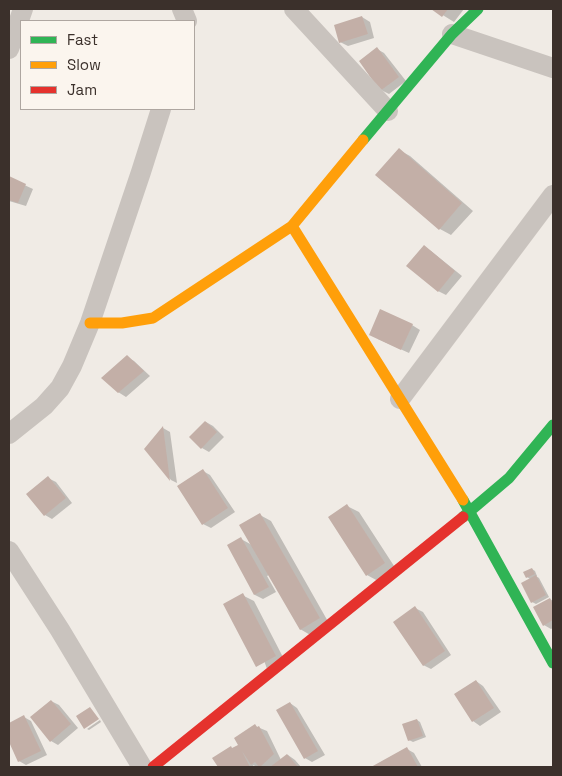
<!DOCTYPE html>
<style>
body{margin:0}
#map{position:relative;width:562px;height:776px;overflow:hidden;background:#f0ebe5;font-family:"Space Grotesk",sans-serif}
canvas{display:block}
.frame{position:absolute;inset:0;border:10px solid #3b302b;pointer-events:none}
.legend{position:absolute;left:20px;top:20px;width:175px;height:90px;box-sizing:border-box;background:#fbf5ee;border:1px solid #aea6a0;margin:0;padding:6px 9px;list-style:none;font-size:15px;color:#3b302b}
.legend li{display:flex;align-items:center;gap:10px;height:25px}
.legend b{width:25px;border:1px solid #aea6a0}
</style>
<div id="map">
<canvas width="562" height="776"></canvas>
<div class="frame"></div>
<ul class="legend">
<li><b style="height:6px;background:#30b455"></b>Fast</li>
<li><b style="height:6px;background:#ff9f0a"></b>Slow</li>
<li><b style="height:6px;background:#e5322d"></b>Jam</li>
</ul>
</div>
<script>
const c = document.querySelector('canvas').getContext('2d');
c.lineJoin = 'round';
function fill(path, color) {
  c.fillStyle = color;
  c.fill(path, 'evenodd');
}
function trace(path, color, width, dash) {
  c.strokeStyle = color;
  c.lineWidth = width;
  c.lineCap = dash ? 'butt' : 'round';
  c.setLineDash(dash || []);
  c.stroke(path);
}
const shadow = new Path2D(`
 M433 9H464L454 22Z
 M362 17 370 22 374 38 348 46 340 42Z
 M377 49 384 53 406 81 389 94 381 90Z
 M399 150 410 156 473 211 451 235 440 229 377 175Z
 M9 178 33 189 26 206 9 201Z
 M424 246 431 251 462 276 446 295 438 291Z
 M412 325 420 330 409 353 378 339Z
 M127 357 134 361 150 376 126 397 118 392Z
 M206 422 213 426 224 437 209 452 202 448Z
 M163 428 170 432 177 483 171 480 146 449Z
 M203 471 210 475 235 512 211 528 203 524Z
 M48 478 56 482 72 503 52 519 45 515Z
 M347 506 359 512 396 569 378 581 367 575Z
 M260 515 271 521 330 625 312 636 300 629 269 575 267 576 276 592 263 599 255 595 229 546 241 539 252 545Z
 M532 569 535 571 537 576H536L539 578 549 597 536 604 532 602 530 579 527 577Z
 M242 595 254 601 286 663 268 672Z
 M550 599 553 601V628L551 629 544 625Z
 M415 608 423 612 451 655 431 669 423 665Z
 M476 681 483 686 501 712 480 726 473 721Z
 M51 701 59 705 78 728 58 745 51 741Z
 M290 703 297 708 325 755 312 762 305 758Z
 M24 717 31 721 47 755 26 765 19 761 9 739V724Z
 M100 720 101 722 89 730 87 729Z
 M417 720 420 722 426 737 413 742 409 740Z
 M255 726 267 731 281 760 288 755 295 760 301 767H257L253 765 254 767H219L214 758 240 746Z
 M407 749 414 753 422 767H373Z`);
const building = new Path2D(`
 M431 9H448L442 17Z
 M362 16 368 34 339 43 334 25Z
 M377 47 399 77 380 91 359 61Z
 M399 148 462 203 439 230 375 175Z
 M9 176 26 184 18 203 9 200Z
 M424 245 455 271 438 292 406 266Z
 M380 309 413 324 401 350 369 335Z
 M127 355 144 371 118 393 101 378Z
 M205 421 217 432 201 449 189 437Z
 M163 426 170 481 144 449Z
 M203 469 228 508 202 525 177 486Z
 M48 476 66 498 44 516 26 494Z
 M347 504 385 563 366 576 328 517Z
 M260 513 320 618 300 630 239 525Z
 M241 537 269 587 254 595 227 545Z
 M532 568 535 574 526 578 523 572Z
 M536 575 546 595 531 603 521 583Z
 M243 593 276 656 256 667 223 604Z
 M550 598 553 604V620L543 626 533 607Z
 M415 606 445 651 423 666 393 622Z
 M476 680 494 708 472 722 454 694Z
 M51 700 71 724 50 742 30 717Z
 M290 702 318 751 304 759 276 710Z
 M90 707 99 719 84 729 76 716Z
 M24 715 41 751 18 762 9 742V723Z
 M417 719 423 736 408 741 402 724Z
 M255 724 257 727 259 726 274 754 260 767H259L255 762 251 765 242 751 250 767H218L212 758 231 746 232 748 238 745 234 738Z
 M407 747 418 767H371Z
 M287 754 298 767H270Z`);
const street = new Path2D(`
 M182 9 187 21
 M294 9 388 111
 M452 34 553 68
 M9 49 23 9
 M400 399 553 195
 M9 434 44 406 60 388 72 366 90 323 141 172 161 109
 M9 551 60 630 142 767`);
const fast = new Path2D(`
 M363 140 452 34 478 9
 M463 500 553 663
 M463 517 509 478 553 425`);
const slow = new Path2D(`
 M292 226 463 500
 M90 323H122L153 318 292 226 363 140`);
const jam = new Path2D(`
 M153 767 463 517`);
fill(shadow, '#0003');
fill(building, '#c3afa7');
trace(street, '#c9c3be', 20);
trace(fast, '#30b455', 11);
trace(slow, '#ff9f0a', 11);
trace(jam, '#e5322d', 11);
</script>
